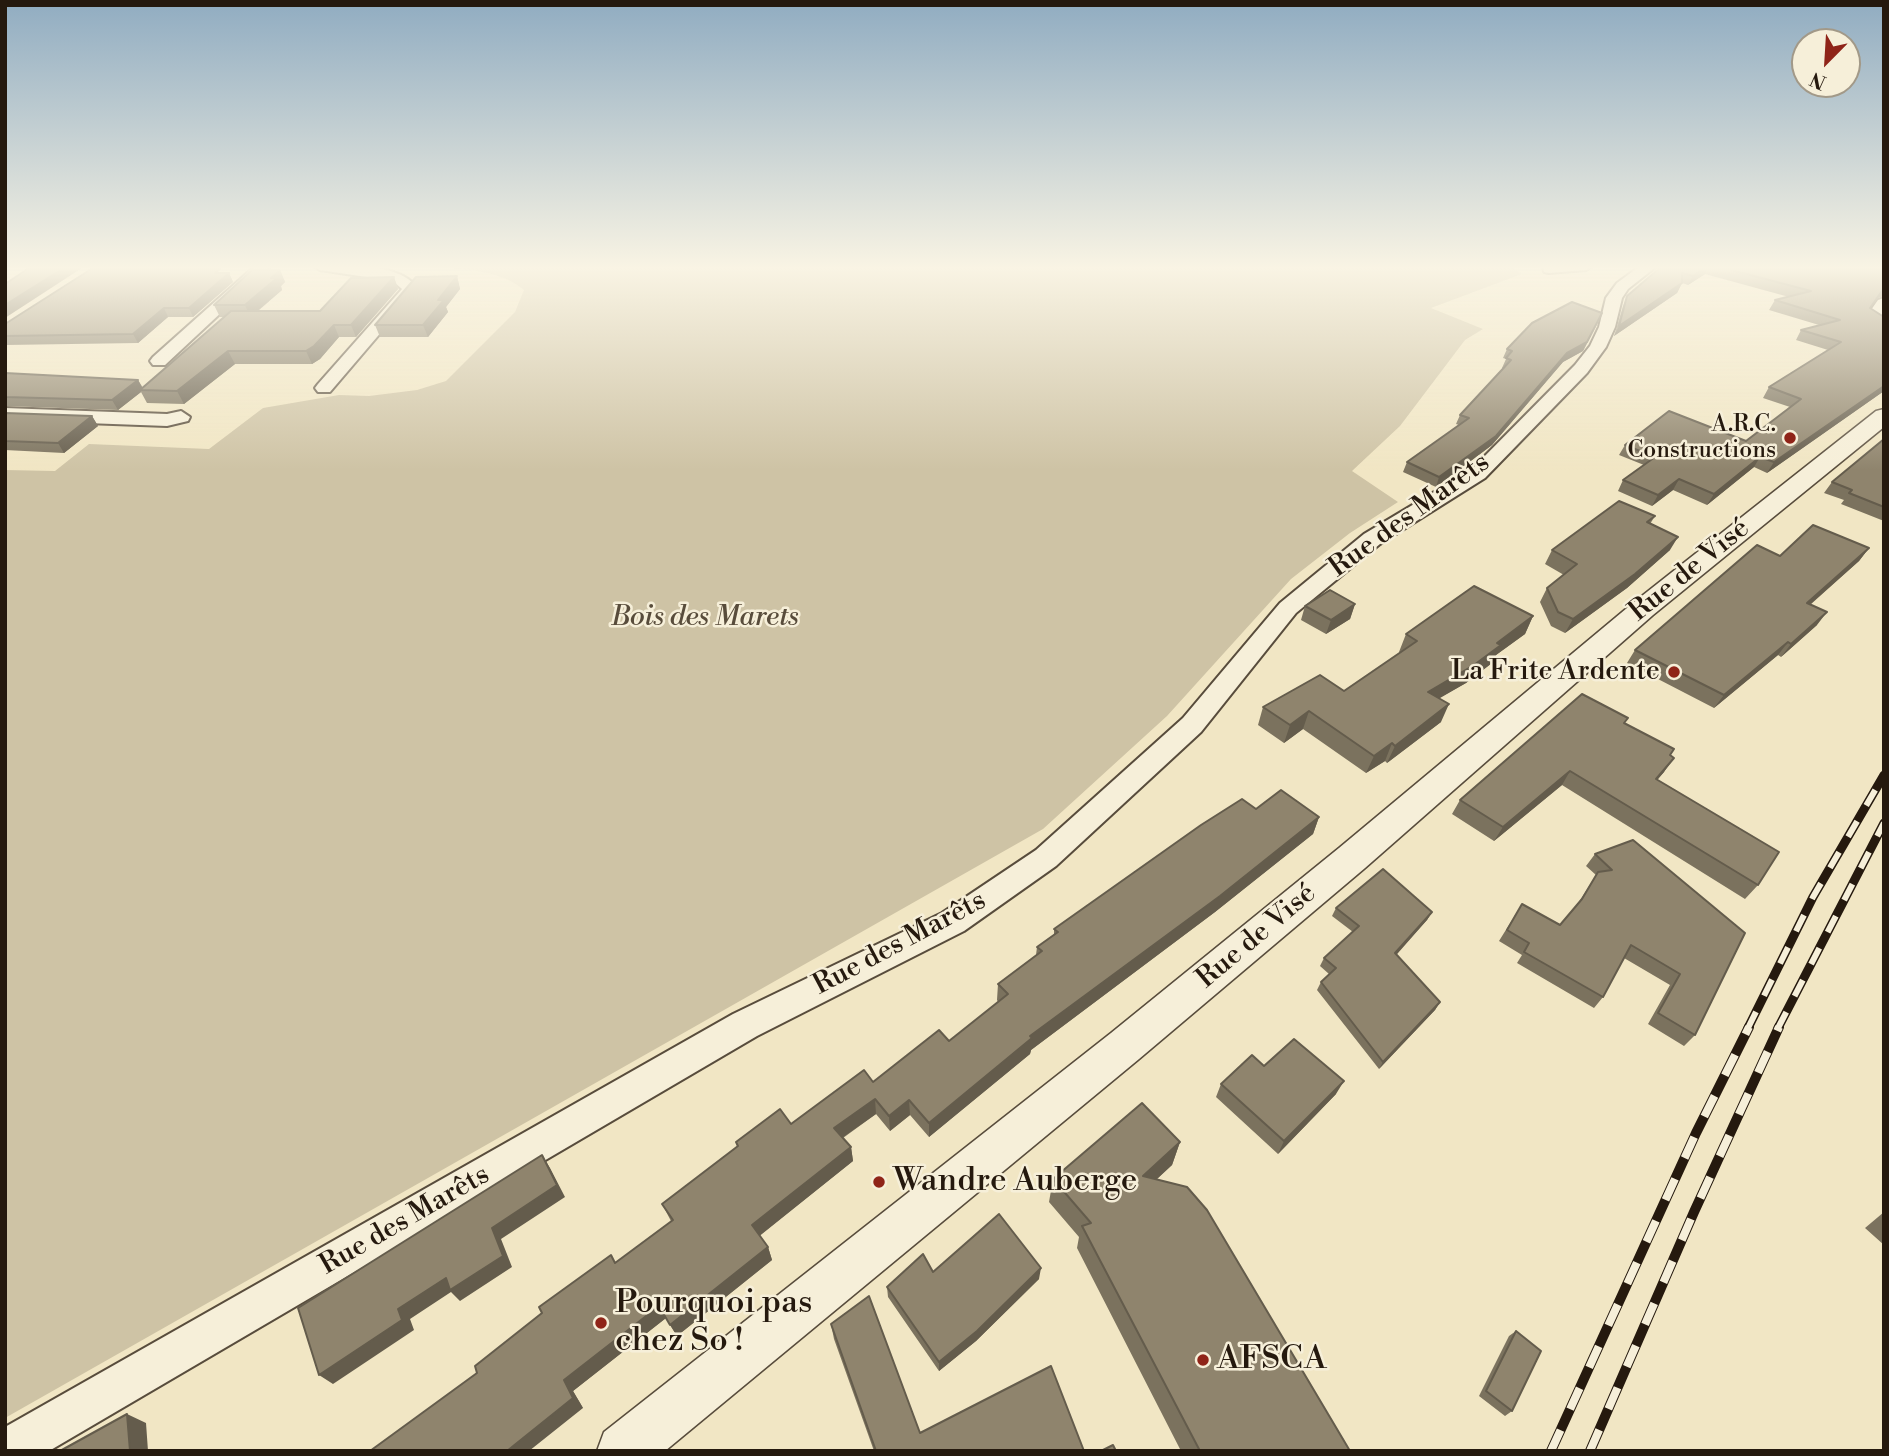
<!DOCTYPE html>
<meta charset="utf-8">
<style>
body{margin:0}
#map{position:relative;width:1889px;height:1456px;overflow:hidden;background:#f1e6c4;font-family:"Libre Bodoni",serif}
canvas{display:block}
.frame{position:absolute;inset:0;border:7px solid #25190e;pointer-events:none}
.north{position:absolute;left:1791px;top:28px;width:70px;height:70px;box-sizing:border-box;background:#f6efd9;border:2px solid #a29988;border-radius:50%;rotate:204deg;font-size:19px;font-weight:700;line-height:28px;text-align:center;color:#25190e}
.north::after{content:'';display:block;margin:auto;width:24px;height:32px;background:#8f2418;clip-path:polygon(50% 0,100% 100%,50% 72%,0 100%)}
</style>
<div id="map">
<canvas width="1889" height="1456"></canvas>
<div class="frame"></div>
<div class="north">N</div>
</div>
<script>
const c = document.querySelector('canvas').getContext('2d');
c.lineJoin = 'round';
function fill(path, color) {
  c.fillStyle = color;
  c.fill(path, 'evenodd');
}
function trace(path, color, width, dash) {
  c.strokeStyle = color;
  c.lineWidth = width;
  c.lineCap = dash ? 'butt' : 'round';
  c.setLineDash(dash || []);
  c.stroke(path);
}
function label(font, color, halo, rows, align = 'center') {
  c.font = font + ' "Libre Bodoni",serif';
  c.lineWidth = 5;
  c.setLineDash([]);
  c.textBaseline = 'middle';
  c.strokeStyle = halo;
  c.fillStyle = color;
  for (const [text, x, y, turn = 0] of rows) {
    c.save();
    c.translate(x, y);
    c.rotate((+turn || 0) * Math.PI / 180);
    c.textAlign = isNaN(turn) ? turn : align;
    if (halo) c.strokeText(text, 0, 0);
    c.fillText(text, 0, 0);
    c.restore();
  }
}
const green = new Path2D(`
 M409 266H1510L1522 274 1431 308 1483 329 1465 340 1400 426 1352 471 1398 502 1350 533 1291 579 1167 716 1043 829 5 1418V470L55 471 89 444 209 449 263 408 339 395 369 396 417 390 446 381 515 312 524 290C495 265 445 269 409 266Z`);
const minor = new Path2D(`
 M255 266H271L165 365H153L150 361 153 357Z
 M313 266C343 266 400 261 418 289L330 392H318L315 388 318 384 402 289 393 281 320 270Z
 M1543 266H1593L1586 270 1549 273 1544 272Z
 M1640 266H1657L1628 289 1622 298 1615 327 1606 347 1587 373 1485 478 1380 544 1296 613 1201 732 1056 866 964 931 757 1036 49 1451H5V1427L733 1014 942 913 1036 850 1183 718 1280 603 1364 534 1471 470 1575 365 1590 346 1599 327 1606 298 1617 283Z
 M1884 298V329L1866 317 1878 300Z
 M5 408 167 414 181 411 190 417 188 421 167 426 5 420Z`);
const tertiary = new Path2D(`
 M1884 409V427L1653 615 1365 868 1139 1059 665 1451H597L604 1432 1111 1033 1339 848 1633 603 1876 411Z`);
const railFar1 = new Path2D(`
 M1748 1028 1813 897 1884 775
 M1778 1028 1884 823`);
const rail = new Path2D(`
 M1551 1451 1696 1133 1749 1027
 M1590 1451 1694 1212 1779 1027`);
const wall = new Path2D(`
 M96 266H163L160 269 229 273 233 282 193 317H168L138 343 5 345V324Z
 M1662 266H1884V296L1877 298 1870 308 1884 317V391L1767 473 1754 467 1707 505 1673 490 1652 506 1618 491 1623 480 1644 465 1619 455 1625 445 1746 441 1790 407 1763 398 1769 387 1828 350 1796 340 1801 330 1819 325 1769 310 1775 300 1789 297 1705 274 1688 285 1682 283 1677 293 1614 336 1623 306 1627 296Z
 M280 270 285 282 281 286 282 290 258 311H320L394 277 398 289 356 337H339L320 359 312 364H235L184 404 147 403 141 392 118 410 5 406V373L138 380 143 388 224 317H220L214 305Z
 M457 276 460 289 446 307 448 312 428 337H380L375 325Z
 M1598 322 1583 351 1563 362 1492 445 1436 487 1403 472 1407 462 1459 425 1456 424 1460 415 1503 368H1502L1506 359 1503 358 1507 349Z
 M5 413 92 416 98 426 64 453 5 450Z
 M1884 439V521L1841 504 1844 500 1824 493 1832 482Z
 M1655 516 1650 524 1670 550 1627 588 1565 633 1551 626 1540 602 1547 588 1564 575 1545 564 1552 550Z
 M1869 548 1859 561 1810 605 1817 625 1781 657 1778 655 1714 708 1627 663 1635 650 1780 556Z
 M1355 604 1350 619 1326 634 1301 620 1305 606Z
 M1533 616 1525 634 1496 655 1492 663 1466 683 1439 698 1441 722 1387 763 1385 761 1366 773 1303 729 1284 743 1258 725 1263 707 1344 691 1400 653 1399 652 1406 634Z
 M1625 723 1670 755 1664 772 1657 780 1758 885 1745 899 1562 785 1494 841 1452 814 1460 800Z
 M1256 809 1319 817 1313 834 1215 912 1031 1050 1030 1054 929 1137 910 1115 890 1131 876 1114 843 1138 851 1147 853 1161 760 1235 768 1247 772 1260 677 1336 666 1318 573 1391 583 1408 477 1373 671 1221 662 1204 737 1147 736 1142 791 1124 873 1082 949 1041 998 1002 997 1000 998 984 1036 955 1037 947 1054 935V929Z
 M1595 854 1745 933 1695 1035 1684 1046 1648 1024 1670 985 1624 958 1603 997 1594 1008 1517 963 1522 955 1499 941 1522 904 1560 925 1577 905 1596 875 1586 866Z
 M1336 908 1432 912 1427 920 1396 954 1440 1002 1435 1010 1379 1069 1317 990 1321 982 1329 974 1320 966 1324 958 1353 932 1332 916Z
 M1264 1066 1336 1094 1278 1154 1216 1097 1221 1084Z
 M1180 1142 1172 1165 1156 1180 1350 1451H1181L1077 1248 1079 1237 1049 1202 1053 1179Z
 M1884 1212V1245L1865 1228Z
 M933 1272 1039 1279 976 1341 939 1371 888 1297 887 1287Z
 M831 1324 920 1433 1084 1451H874L834 1339Z
 M1516 1331 1512 1411 1505 1416 1479 1396 1509 1336Z`);
const shadedWall = new Path2D(`
 M67 266H85L5 318V305Z
 M146 266H163L147 277 143 269Z
 M1707 266H1708L1705 274 1688 285 1693 276Z
 M280 270 285 282 281 286 282 290 250 317 245 305Z
 M229 273 233 282 193 317 189 308Z
 M457 276 460 289 446 307 448 312 428 337 423 325 438 300Z
 M394 277 398 289 356 337 351 325Z
 M1682 283 1677 293 1614 336 1619 326Z
 M1884 288 1883 296 1877 298Z
 M164 308 168 317 138 343 133 334Z
 M1598 322 1583 351 1563 362 1492 445 1436 487 1439 477 1567 353Z
 M334 325 339 337 320 359 312 364 306 351Z
 M228 351 235 364 184 404 177 391Z
 M138 380 143 389 140 390 141 392 118 410 112 400Z
 M1884 386V391L1767 473 1774 462Z
 M92 416 98 426 64 453 58 443Z
 M1760 457 1754 467 1707 505 1714 494Z
 M1679 479 1673 490 1652 506 1658 495Z
 M1678 537 1670 550 1627 588 1565 633 1573 619Z
 M1869 548 1859 561 1797 616 1807 603Z
 M1355 604 1350 619 1326 634 1331 620Z
 M1827 612 1817 625 1781 657 1791 644Z
 M1533 616 1525 634 1496 655 1492 663 1466 683 1421 709 1428 692Z
 M1788 642 1778 655 1714 708 1724 695Z
 M1449 704 1441 722 1387 763 1395 746Z
 M1309 711 1303 729 1284 743 1290 725Z
 M1392 743 1385 761 1366 773 1374 756Z
 M1674 758 1664 772 1646 793 1656 779Z
 M1570 771 1562 785 1494 841 1503 827Z
 M1319 817 1313 834 1215 912 1031 1050 1030 1054 929 1137V1123L1030 1036Z
 M1432 912 1427 920 1391 961 1395 953Z
 M1440 1002 1435 1010 1379 1069 1383 1062Z
 M1344 1081 1336 1094 1278 1154 1284 1141Z
 M875 1099 876 1114 836 1142 834 1128Z
 M909 1100 910 1115 890 1131 889 1116Z
 M1180 1142 1172 1165 1135 1199 1143 1176Z
 M851 1147 853 1161 757 1238 752 1225Z
 M542 1155 550 1168 565 1197 501 1239 512 1267 460 1301 451 1292 410 1319 414 1330 333 1384 319 1375 398 1309 492 1228Z
 M768 1247 772 1260 677 1336 670 1325Z
 M1041 1268 1039 1279 976 1341 939 1371V1362Z
 M659 1306 666 1318 573 1391 583 1408 529 1451H507L564 1380Z
 M127 1414 146 1423 148 1451H130Z`);
const building = new Path2D(`
 M32 266H67L5 305V284Z
 M96 266H146L143 269H220L215 273H229L189 308H164L133 334 5 336V324Z
 M1662 266H1707L1693 276 1682 273V283L1619 326 1627 296Z
 M1716 266H1884V288L1870 308 1884 317V386L1774 462 1760 457 1714 494 1679 479 1658 495 1623 480 1655 457 1625 445 1669 411 1746 441 1801 399 1769 387 1841 342 1801 330 1840 320 1775 300 1811 291Z
 M252 270H280L271 278H277L245 305H214Z
 M457 276 438 300H444L423 325H375L416 277Z
 M394 277 351 325H334L314 346 306 351H228L177 391 140 390 231 311H320L351 278Z
 M1572 302 1602 313 1587 342 1567 353 1496 436 1439 477 1407 462 1469 418 1460 415 1511 360 1506 358 1512 351 1507 349 1532 323Z
 M5 373 138 380 112 400 5 397Z
 M5 413 92 416 58 443 5 441Z
 M1884 439V507L1849 493 1852 490 1832 482Z
 M1619 501 1655 516 1647 522 1678 537 1635 574 1573 619 1558 612 1547 588 1577 564 1552 550Z
 M1813 525 1869 548 1807 603 1827 612 1791 644 1788 642 1724 695 1635 650 1757 545 1780 556Z
 M1474 586 1533 616 1497 643 1501 645 1474 665 1428 692 1449 704 1395 746 1392 743 1374 756 1309 711 1290 725 1263 707 1320 675 1344 691 1417 641 1406 634Z
 M1330 590 1355 604 1331 620 1305 606Z
 M1582 694 1628 718 1624 723 1674 749 1670 755 1674 758 1656 779 1779 852 1758 885 1570 771 1503 827 1460 800Z
 M1281 790 1319 817 1220 896 1030 1036 1032 1038 929 1123 909 1100 889 1116 875 1099 834 1128 851 1147 752 1225 768 1247 670 1325 659 1306 564 1380 573 1398 507 1451H370L477 1373 475 1366 542 1313 539 1307 611 1255 615 1263 673 1220 662 1204 738 1146 736 1142 780 1109 791 1124 864 1070 873 1082 939 1030 949 1041 1008 994 998 984 1042 951 1037 947 1058 932 1054 929 1201 825 1242 799 1256 809Z
 M1633 840 1745 933 1695 1035 1658 1013 1680 974 1631 945 1603 997 1524 952 1529 943 1507 930 1522 904 1560 925 1582 899 1598 872 1612 870 1595 854Z
 M1383 869 1432 912 1395 953 1440 1002 1383 1062 1321 982 1336 968 1324 958 1359 926 1336 908Z
 M1294 1039 1344 1081 1284 1141 1221 1084 1252 1055 1264 1066Z
 M1142 1103 1180 1142 1143 1176 1187 1187 1207 1210 1350 1451H1200L1082 1226 1091 1223 1053 1179Z
 M542 1155 557 1185 492 1228 503 1256 450 1290 446 1278 398 1309 402 1320 319 1375 298 1308Z
 M999 1214 1041 1268 977 1331 939 1362 887 1287 923 1254 933 1272Z
 M869 1296 920 1433 1051 1366 1084 1451H876L831 1324Z
 M1516 1331 1541 1351 1512 1411 1486 1391Z
 M127 1414 130 1451H60Z
 M1113 1445 1116 1451H1101Z`);
const markers = [
 [1790,438,7,"#8f2418"],
 [1674,672,7,"#8f2418"],
 [879,1182,7,"#8f2418"],
 [601,1323,7,"#8f2418"],
 [1203,1360,7,"#8f2418"]
];
const farPoinames = [
 ["A.R.C.",1776,425],
 ["Constructions",1776,451]
];
const streetNames = [
 ["Rue des Marêts",1410,516,-36],
 ["Rue de Visé",1690,571,-39],
 ["Rue de Visé",1257,937,-40],
 ["Rue des Marêts",900,944,-28],
 ["Rue des Marêts",405,1221,-30]
];
const parkNames = [
 ["Bois des Marets",705,618]
];
const poiNames = [
 ["La Frite Ardente",1660,672]
];
const nearPoinames = [
 ["Wandre Auberge",893,1182],
 ["Pourquoi pas",615,1304],
 ["chez So !",615,1342],
 ["AFSCA",1217,1360]
];
fill(green, '#cec3a5');
trace(minor, '#584c3c', 4);
trace(tertiary, '#584c3c', 3);
fill(minor, '#f6efd9');
fill(tertiary, '#f6efd9');
trace(railFar1, '#25190e', 9);
trace(rail, '#25190e', 10);
trace(railFar1, '#f6efd9', 6, [18]);
trace(rail, '#f6efd9', 8, [23]);
fill(wall, '#7b725e');
fill(shadedWall, '#645c4c');
fill(building, '#8f846d');
trace(building, '#645c4c', 2);
const sky = c.createLinearGradient(0, 0, 0, 470);
sky.addColorStop(0, '#90acc1');
sky.addColorStop(0.57, '#f9f4e4');
sky.addColorStop(1, '#f9f4e400');
c.fillStyle = sky;
c.fillRect(0, 0, 1889, 470);
for (const [x, y, r, color] of markers) {
  const dot = new Path2D();
  dot.arc(x, y, r, 0, 2 * Math.PI);
  c.fillStyle = color;
  c.fill(dot);
  trace(dot, '#f6efd9', 2.5);
}
label('23px', '#25190e', '#f6efd9', farPoinames, 'right');
label('28px', '#25190e', '#f6efd9', streetNames);
label('italic 28px', '#584c3b', '#f6efd9', parkNames);
label('28px', '#25190e', '#f6efd9', poiNames, 'right');
label('33px', '#25190e', '#f6efd9', nearPoinames, 'left');
</script>
